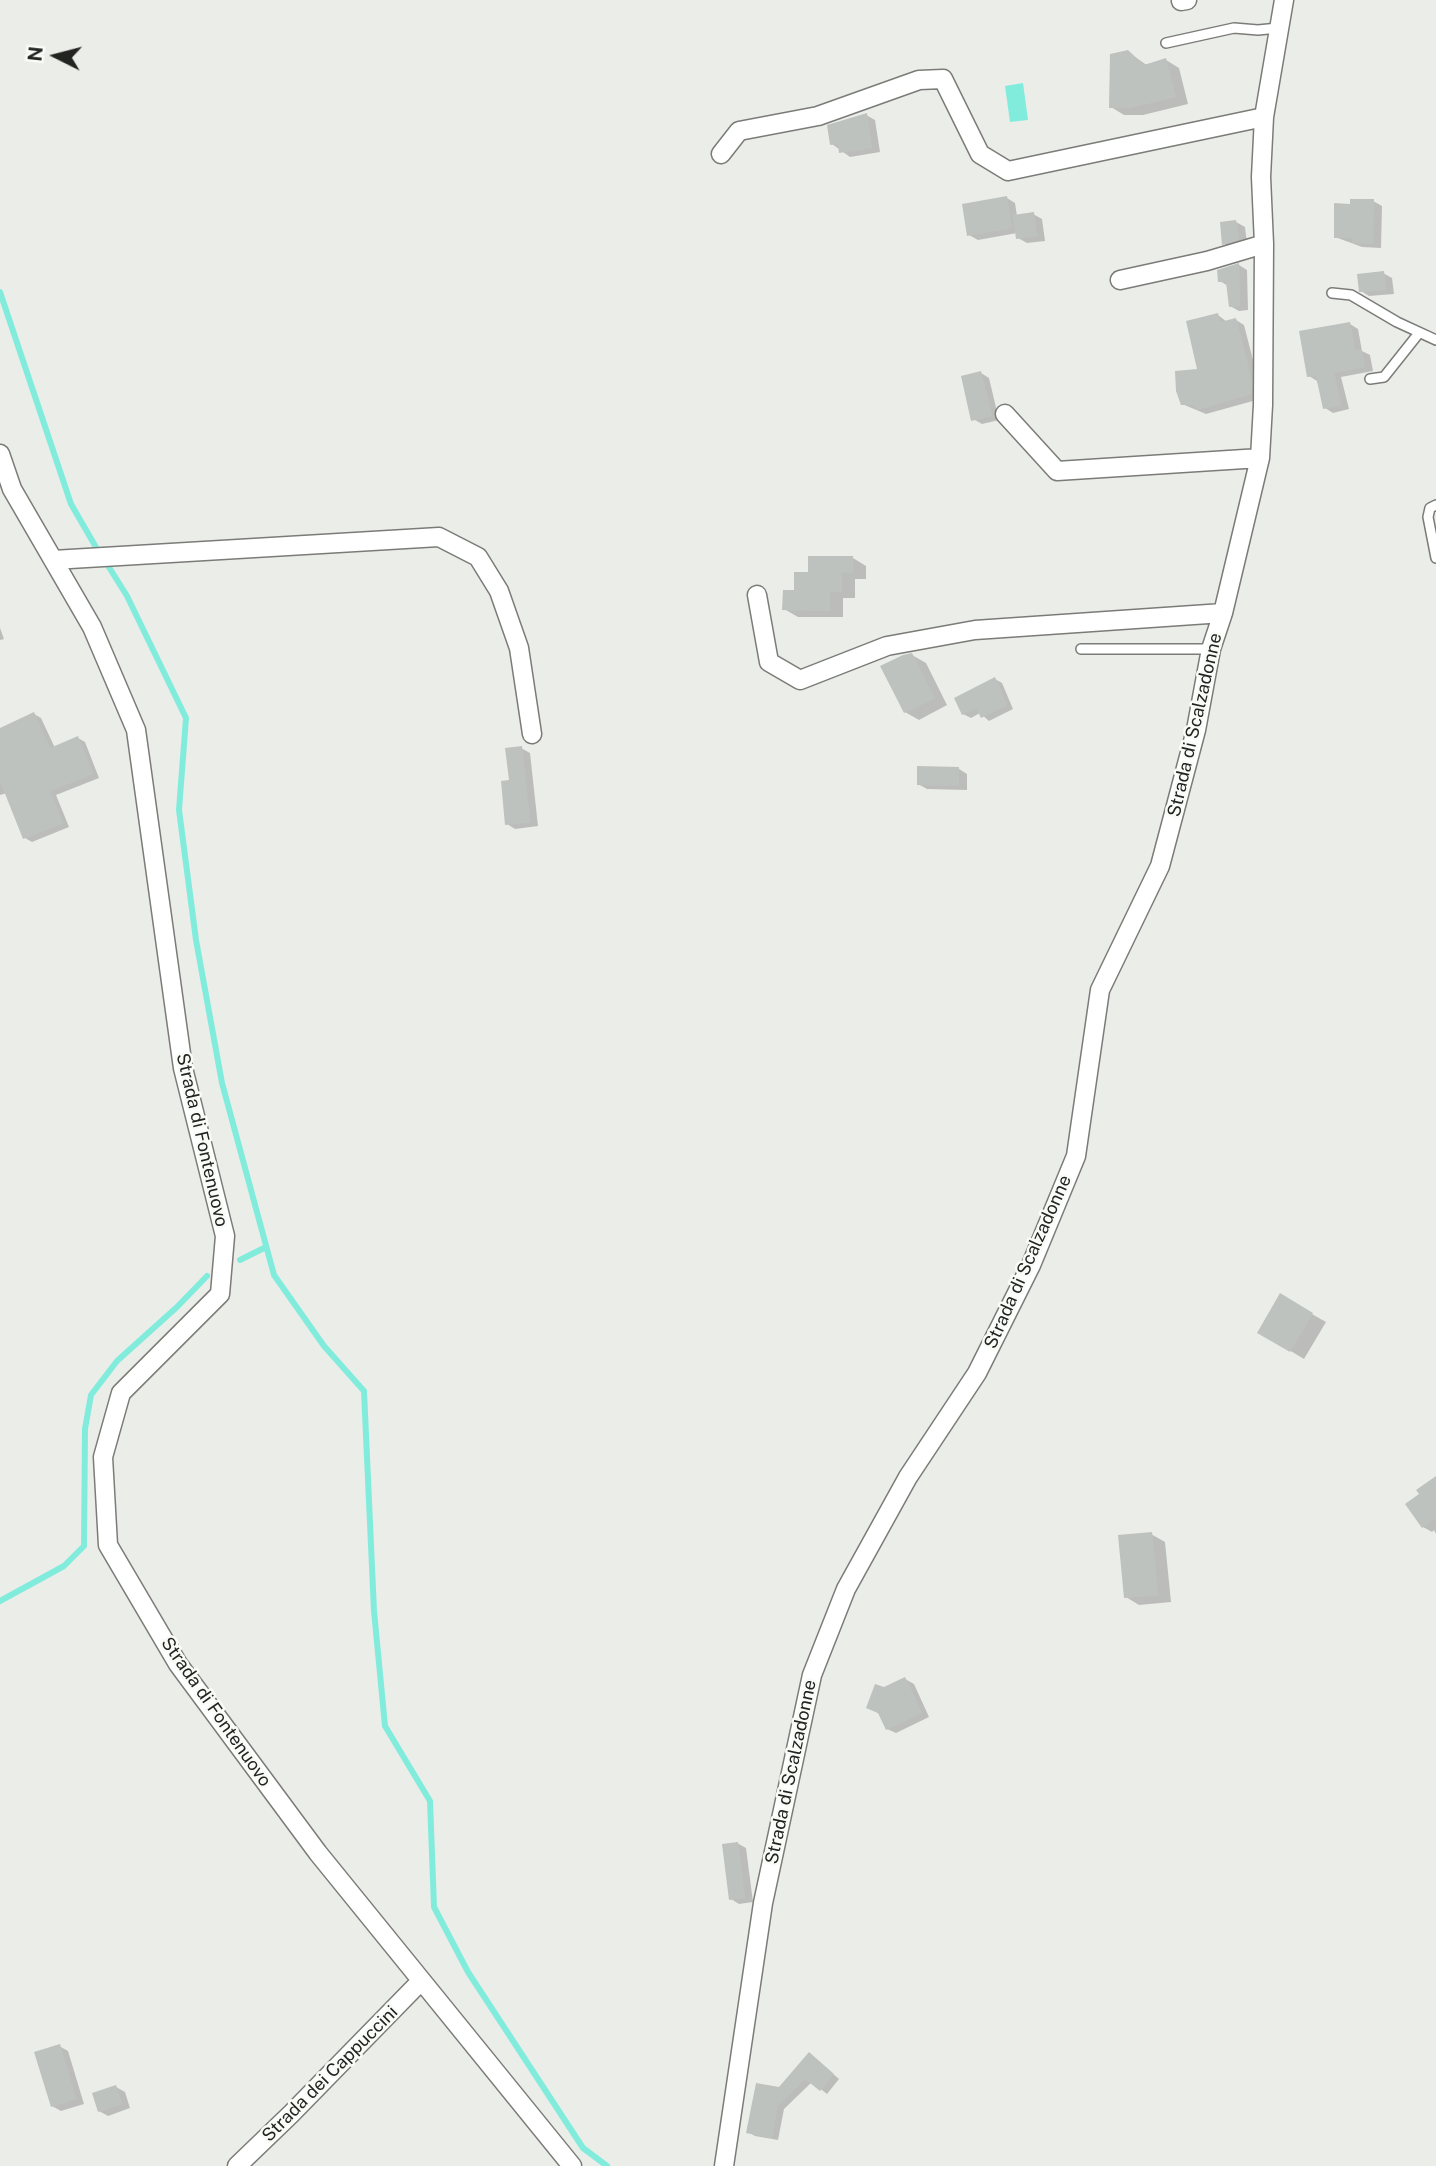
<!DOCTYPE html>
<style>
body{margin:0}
#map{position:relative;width:1436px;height:2166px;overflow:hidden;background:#ebede9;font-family:"Public Sans",sans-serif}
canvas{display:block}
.north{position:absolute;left:21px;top:21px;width:70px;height:70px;-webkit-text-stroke:5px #f9fbf6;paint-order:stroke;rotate:276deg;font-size:19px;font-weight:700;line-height:28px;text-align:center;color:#232322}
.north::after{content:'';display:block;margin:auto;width:24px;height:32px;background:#232322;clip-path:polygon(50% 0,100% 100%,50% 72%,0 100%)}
</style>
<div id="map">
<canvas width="1436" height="2166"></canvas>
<div class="north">N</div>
</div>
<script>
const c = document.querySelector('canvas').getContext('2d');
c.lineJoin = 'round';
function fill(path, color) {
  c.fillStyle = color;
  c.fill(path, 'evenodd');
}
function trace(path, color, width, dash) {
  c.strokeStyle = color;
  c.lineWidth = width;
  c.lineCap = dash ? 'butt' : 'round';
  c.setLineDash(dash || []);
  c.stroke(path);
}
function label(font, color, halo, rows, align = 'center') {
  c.font = font + ' "Public Sans",sans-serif';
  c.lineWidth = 5;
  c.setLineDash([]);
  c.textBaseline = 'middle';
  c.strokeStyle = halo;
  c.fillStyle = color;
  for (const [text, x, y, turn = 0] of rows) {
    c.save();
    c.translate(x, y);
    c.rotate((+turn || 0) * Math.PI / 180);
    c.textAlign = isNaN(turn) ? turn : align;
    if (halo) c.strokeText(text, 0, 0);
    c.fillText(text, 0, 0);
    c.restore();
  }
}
const water = new Path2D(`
 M1023 83 1028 120 1010 122 1005 86Z`);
const shadow = new Path2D(`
 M1128 52 1148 66 1166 60 1179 68 1188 104 1143 115H1124L1111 107Z
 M866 115 875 120 880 152 850 157 832 144Z
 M1007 198 1015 203 1017 216 1033 214 1042 219 1045 241 1027 243 1018 238 1017 233 978 240 969 235Z
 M1373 201 1382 206 1381 248 1362 247 1335 237 1352 205Z
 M1236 222 1245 227 1247 244 1232 248 1224 244Z
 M1239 265 1247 270 1248 310 1239 311 1230 306 1228 286 1220 281 1219 271Z
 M1383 273 1392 278 1394 294 1369 296 1361 291Z
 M1218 315 1227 322 1236 320 1244 325 1260 387V399L1206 414 1182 404 1199 370Z
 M1350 324 1358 329 1362 351 1370 355 1373 371 1341 377 1349 409 1333 413 1325 408 1317 381 1309 376Z
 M981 373 989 378 999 420 982 424 973 419Z
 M853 558 866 566V579H855V598H843V617H798L784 609 809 574Z
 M0 628 4 639 0 640Z
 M912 655 926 663 947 705 919 720 905 712Z
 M995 679 1002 683 1013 709 989 721 980 713 971 718 963 714Z
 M34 714 41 718 55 748 78 738 85 742 99 778 56 795 69 827 32 842 25 838 7 793 0 795V729Z
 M521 748 530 753 538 826 515 829 507 824 511 781Z
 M959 769 967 774V790L927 789 918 784Z
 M1280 1296 1326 1322 1304 1359 1259 1332Z
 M1436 1481V1534L1434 1530 1432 1532 1423 1527Z
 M1151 1534 1165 1542 1171 1602 1139 1605 1126 1597Z
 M905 1679 914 1684 929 1717 896 1733 887 1729 880 1714 868 1708 885 1689Z
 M737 1843 746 1848 753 1902 739 1904 731 1899Z
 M59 2046 68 2051 84 2104 61 2111 52 2106Z
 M815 2058 839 2079 827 2094 812 2082 784 2109 778 2140 755 2136 748 2132Z
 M116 2087 125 2092 130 2108 108 2116 99 2111Z`);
const stream = new Path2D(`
 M0 292 71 504 97 549
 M107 564 127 596 186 718 179 810 196 940 222 1083 274 1275 324 1346 364 1391 374 1611 385 1726 430 1801 434 1907 468 1972 583 2148 607 2166
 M240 1260 266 1247
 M0 1601 64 1566 84 1546 85 1429 91 1395 117 1361 177 1307 207 1276`);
const building = new Path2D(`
 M1128 50 1144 65 1166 58 1176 97 1129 108H1109L1110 54Z
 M867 113 872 148 839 153 838 144 830 145 827 125Z
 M1007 196 1012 228 967 236 962 204Z
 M1350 199H1374L1373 244 1352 243V238H1334V203L1350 204Z
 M1034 212 1037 236 1016 239 1013 215Z
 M1236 220 1239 240 1222 245 1220 222Z
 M1239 263 1240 306 1229 307 1226 282H1218L1217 270Z
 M1384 271 1386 290 1359 292 1357 274Z
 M1218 313 1220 322 1236 318 1252 381V394L1196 410 1195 405H1181L1176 391 1175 371 1197 369 1186 321Z
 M1350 322 1355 350 1361 349 1365 367 1334 373 1341 405 1323 409 1316 376 1307 377 1299 331Z
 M981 371 992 416 971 421 961 376Z
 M808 556H853V573L842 572V592L830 591V611L782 610 783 590H794V572H808Z
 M912 653 935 698 904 713 880 666 903 655Z
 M995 677 1007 705 981 718 976 708 962 715 954 698Z
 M34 712 50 748 78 736 93 774 50 791 63 823 23 839 0 781V728Z
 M522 746 530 822 505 825 501 781 509 780 505 748Z
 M917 766 959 767V786L917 785Z
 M1280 1293 1313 1313 1290 1352 1257 1333Z
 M1436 1476V1518L1422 1528 1405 1504 1419 1494 1416 1490Z
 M1152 1532 1158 1595 1124 1598 1118 1535Z
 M905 1677 922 1713 886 1730 878 1713 866 1708 875 1684 884 1687Z
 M738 1842 745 1898 729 1900 722 1844Z
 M60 2044 76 2099 51 2107 34 2052Z
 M809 2052 834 2074 820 2091 805 2079 778 2105 772 2138 746 2133 756 2083 779 2087Z
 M116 2085 122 2104 98 2112 92 2093Z`);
const lane = new Path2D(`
 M1166 43 1234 28 1258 30 1278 28
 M1332 293 1351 295 1397 322 1436 340
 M1370 379 1384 377 1419 333
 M1436 505 1430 508 1428 517 1436 558
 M1081 649H1211`);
const street = new Path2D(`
 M1181 1 1187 0
 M721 154 739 131 818 116 919 80 943 79 980 154 1008 171 1264 117
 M1120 280 1207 261 1264 244
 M1005 414 1057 471 1260 458
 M0 454 12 489 92 627 136 730 183 1068 225 1236 220 1294 121 1393 103 1457 108 1545 178 1664 318 1853 572 2166
 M53 560 439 537 478 557 499 591 519 648 532 734
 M757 595 769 662 800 680 887 646 975 630 1223 613
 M237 2166 291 2114 421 1981
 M724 2166 763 1903 812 1675 846 1589 908 1477 977 1373 1031 1265 1076 1156 1100 990 1160 866 1196 730 1211 649 1223 613 1260 458 1263 405 1264 244 1261 177 1264 117 1284 0`);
const streetNames = [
 ["Strada di Scalzadonne",1195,725,-77],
 ["Strada di Fontenuovo",202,1140,77],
 ["Strada di Scalzadonne",1028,1262,-66],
 ["Strada di Fontenuovo",216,1712,55],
 ["Strada di Scalzadonne",791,1772,-78],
 ["Strada dei Cappuccini",330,2074,-45]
];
fill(water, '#82ecdc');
fill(shadow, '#0003');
trace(stream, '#82ecdc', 6);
fill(building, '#bdc2bf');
trace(lane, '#7b7c78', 12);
trace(street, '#7b7c78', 21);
trace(lane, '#fff', 9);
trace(street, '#fff', 18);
label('18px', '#232322', '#f9fbf6', streetNames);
</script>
